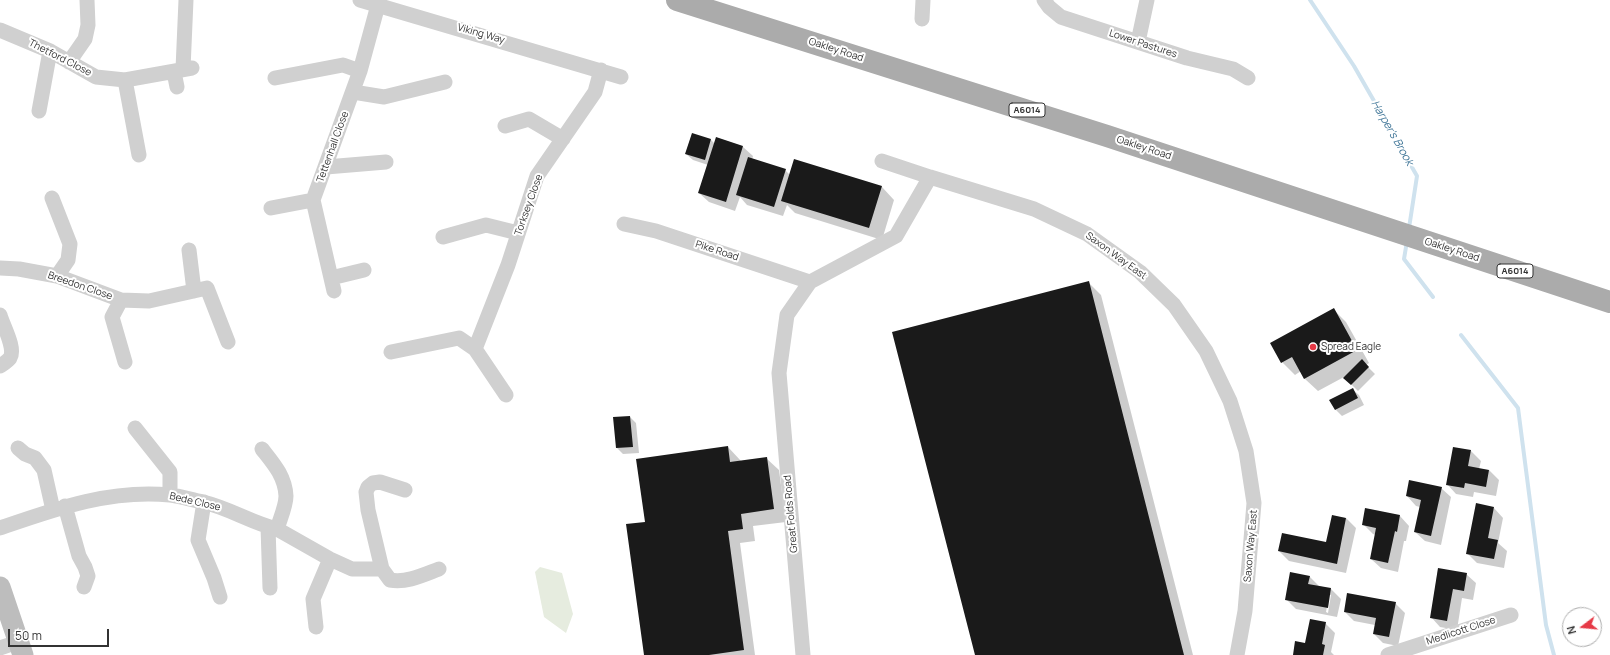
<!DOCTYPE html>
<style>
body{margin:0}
#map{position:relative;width:1610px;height:655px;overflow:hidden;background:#fff;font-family:Manrope,sans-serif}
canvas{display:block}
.north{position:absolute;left:1562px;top:607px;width:40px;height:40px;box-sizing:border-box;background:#fff;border:1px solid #adadad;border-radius:50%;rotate:254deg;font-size:11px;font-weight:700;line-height:16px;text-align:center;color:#333}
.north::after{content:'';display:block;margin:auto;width:14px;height:18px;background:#e63946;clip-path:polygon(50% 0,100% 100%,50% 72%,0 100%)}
.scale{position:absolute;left:8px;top:629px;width:101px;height:18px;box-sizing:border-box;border:2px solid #333;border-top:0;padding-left:5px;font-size:12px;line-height:14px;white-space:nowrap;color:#333;-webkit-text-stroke:3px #fff;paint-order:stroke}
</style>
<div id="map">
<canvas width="1610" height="655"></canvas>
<div class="north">N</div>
<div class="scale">50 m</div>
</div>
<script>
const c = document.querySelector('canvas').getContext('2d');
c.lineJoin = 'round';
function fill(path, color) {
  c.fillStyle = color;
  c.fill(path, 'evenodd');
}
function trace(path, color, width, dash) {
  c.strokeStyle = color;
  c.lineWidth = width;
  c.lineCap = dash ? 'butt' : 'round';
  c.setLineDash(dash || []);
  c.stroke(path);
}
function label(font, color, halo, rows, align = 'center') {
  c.font = font + ' Manrope,sans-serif';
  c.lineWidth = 4;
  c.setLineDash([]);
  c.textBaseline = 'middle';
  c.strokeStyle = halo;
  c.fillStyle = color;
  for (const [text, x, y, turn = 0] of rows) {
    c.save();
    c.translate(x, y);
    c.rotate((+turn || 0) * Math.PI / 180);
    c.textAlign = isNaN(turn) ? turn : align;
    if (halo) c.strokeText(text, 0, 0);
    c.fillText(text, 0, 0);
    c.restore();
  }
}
const green = new Path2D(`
 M540 567 562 573 573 614 566 633 544 617 535 572Z`);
const shadow = new Path2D(`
 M692 134 711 140 715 144 717 138 743 147 753 156 752 160 785 170 790 175 882 187 894 200 882 240 795 213 787 205 783 216 747 205 740 197 735 211 709 202 699 193 708 165 693 160 686 154Z
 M1088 282 1101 295 1193 655H976Z
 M1333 309 1346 322 1369 363 1366 365 1375 374 1358 391 1344 377 1318 391 1305 379 1301 371 1295 375 1282 362Z
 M1352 389 1359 395 1364 405 1342 416 1336 410Z
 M630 417 636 423 639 453 623 454 617 448Z
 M728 447 741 461 766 458 779 470 786 522 753 526 755 541 740 543 755 655H645L646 523Z
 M1471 451 1481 461 1479 469 1489 470 1499 480 1496 496 1474 492 1473 497 1456 494 1447 484Z
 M1441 488 1451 497 1441 545 1425 541 1415 532 1420 507 1416 506 1407 496Z
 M1494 508 1503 518 1498 543 1507 551 1504 568 1477 563 1467 553Z
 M1333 516 1346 518 1356 528 1346 573 1289 561 1279 551 1327 543Z
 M1400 516 1409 526 1406 541H1404L1398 572 1381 568 1371 559 1376 535 1373 534 1363 524Z
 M1438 569 1466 574 1476 583 1473 600 1462 598 1457 630 1440 627 1431 617Z
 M1309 576 1319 586 1331 589 1341 599 1337 617 1296 609 1286 599ZM1329 595H1331L1328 613 1326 612Z
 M1395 603 1405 613 1398 646 1383 643 1374 634 1375 625 1354 621 1345 612Z
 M1325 623 1335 633 1331 652 1334 655H1294Z`);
const stream = new Path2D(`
 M1310 0 1354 66 1417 176 1409 228
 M1407 241 1404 259 1433 297
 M1461 335 1518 408 1546 625 1554 655`);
const building = new Path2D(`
 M692 133 711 139 705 160 685 154Z
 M716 137 743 146 726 202 698 193Z
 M748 157 786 169 774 207 736 195Z
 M794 159 882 186 869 228 781 201Z
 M1089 281 1184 655H975L892 332Z
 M1334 308 1357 350 1304 379 1292 357 1281 363 1270 343Z
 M1362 359 1369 367 1351 385 1343 378Z
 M1353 388 1358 398 1335 410 1329 400Z
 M630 416 633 447 616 448 613 417Z
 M728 446 730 462 767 457 774 509 741 514 743 529 728 531 744 650 709 655H644L626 524 645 522 636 459Z
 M1453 447 1471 450 1468 466 1489 470 1486 487 1465 483 1464 488 1446 485Z
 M1409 480 1442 487 1431 536 1414 532 1421 500 1406 496Z
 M1476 503 1494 507 1488 538 1498 540 1494 559 1466 554Z
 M1365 508 1400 515 1397 532 1395 531 1388 563 1370 559 1376 528 1362 525Z
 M1332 515 1346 518 1337 564 1278 551 1282 533 1326 542Z
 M1438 568 1467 573 1464 591 1453 589 1447 621 1430 618Z
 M1290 572 1310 576 1308 584 1331 588 1328 608 1285 600Z
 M1347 593 1396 602 1389 637 1373 634 1376 618 1344 612Z
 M1310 619 1326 622 1322 644 1325 645 1323 655H1293L1295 641 1305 643Z`);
const street = new Path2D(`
 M360 0 621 77
 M1044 0 1049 7 1061 17 1187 58 1233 69 1248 78
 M922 19 923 0
 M0 30 50 51 96 77 125 80 192 68
 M1138 42 1147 0
 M69 62 85 39 88 25 87 0
 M183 69 186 0
 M174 72 177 87
 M275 78 343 65 360 71
 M125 80 139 155
 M353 92 384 97 445 82
 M39 111 50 51
 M505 126 529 119 563 139
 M882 161 930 177 1034 209 1087 234 1140 272 1174 305 1206 351 1230 401 1246 451 1254 503 1245 611 1237 655
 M326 167 386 162
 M52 198 70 244 68 260 57 276
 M271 208 313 200
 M624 224 656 231 810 282
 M443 237 486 225 518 233
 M189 250 194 291
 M0 268 19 269 57 276 121 300 149 301 207 288 228 342
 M331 278 364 270
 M334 291 313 200 360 71 378 5
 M121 300 112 317 125 362
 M0 315C3 326 16 348 10 358 8 361 3 364 0 366
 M475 349 508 265 537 176 595 92 601 70
 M391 352 459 338 475 349 506 395
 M135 428 170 472V495
 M18 448 25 454 35 458 44 470 53 510
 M262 449C273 463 285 476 286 496 286 506 280 519 277 529
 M405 490 380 482 373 483 368 487 366 492 368 510 382 569 390 580C407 583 423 575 439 569
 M204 502 198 540 214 578 220 597
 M65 506 79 556 85 567 88 576 84 587
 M268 527 270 588
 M0 528C55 509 110 489 170 495 180 496 192 500 203 502 229 508 252 523 277 529L330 559 352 569H382
 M316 627 313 599 330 559
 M0 648 18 642
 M803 655 779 373 787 315 810 282 896 236 930 177
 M1388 655 1511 615`);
const secondary = new Path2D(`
 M0 587 23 655`);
const primary = new Path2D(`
 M677 0 1107 136 1610 302`);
const markers = [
 [1313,347,4,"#e63946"]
];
const shields = [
 [1027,110,36],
 [1515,271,36]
];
const shieldNames = [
 ["A6014",1027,110],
 ["A6014",1515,271]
];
const streetNames = [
 ["Viking Way",481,34,16],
 ["Lower Pastures",1143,44,18],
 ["Oakley Road",836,50,18],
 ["Thetford Close",60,58,27],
 ["Tettenhall Close",333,147,-70],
 ["Oakley Road",1144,148,18],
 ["Torksey Close",529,205,-70],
 ["Oakley Road",1452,250,18],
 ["Pike Road",717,251,18],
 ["Saxon Way East",1116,256,36],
 ["Breedon Close",80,286,19],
 ["Bede Close",195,502,13],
 ["Great Folds Road",791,514,-95],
 ["Saxon Way East",1251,546,-85],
 ["Medlicott Close",1461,631,-18]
];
const poiNames = [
 ["Spread Eagle",1321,347]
];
const waterNames = [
 ["Harper's Brook",1392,133,60]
];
fill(green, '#e6ecdf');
fill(shadow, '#0003');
trace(stream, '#cfe2ee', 4);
fill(building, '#1a1a1a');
trace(street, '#d0d0d0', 15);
trace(secondary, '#bdbdbd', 21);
trace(primary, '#ababab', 22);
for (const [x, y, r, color] of markers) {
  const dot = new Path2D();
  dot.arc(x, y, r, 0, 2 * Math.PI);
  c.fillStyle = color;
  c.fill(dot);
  trace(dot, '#fff', 1.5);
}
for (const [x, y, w] of shields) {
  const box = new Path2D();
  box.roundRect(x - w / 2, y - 7, w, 14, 3);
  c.fillStyle = '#fff';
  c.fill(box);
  trace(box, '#333', 1);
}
label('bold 9px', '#333', null, shieldNames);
label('10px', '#333', '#fff', streetNames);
label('10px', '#333', '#fff', poiNames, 'left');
label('italic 11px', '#3f7597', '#fff', waterNames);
</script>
